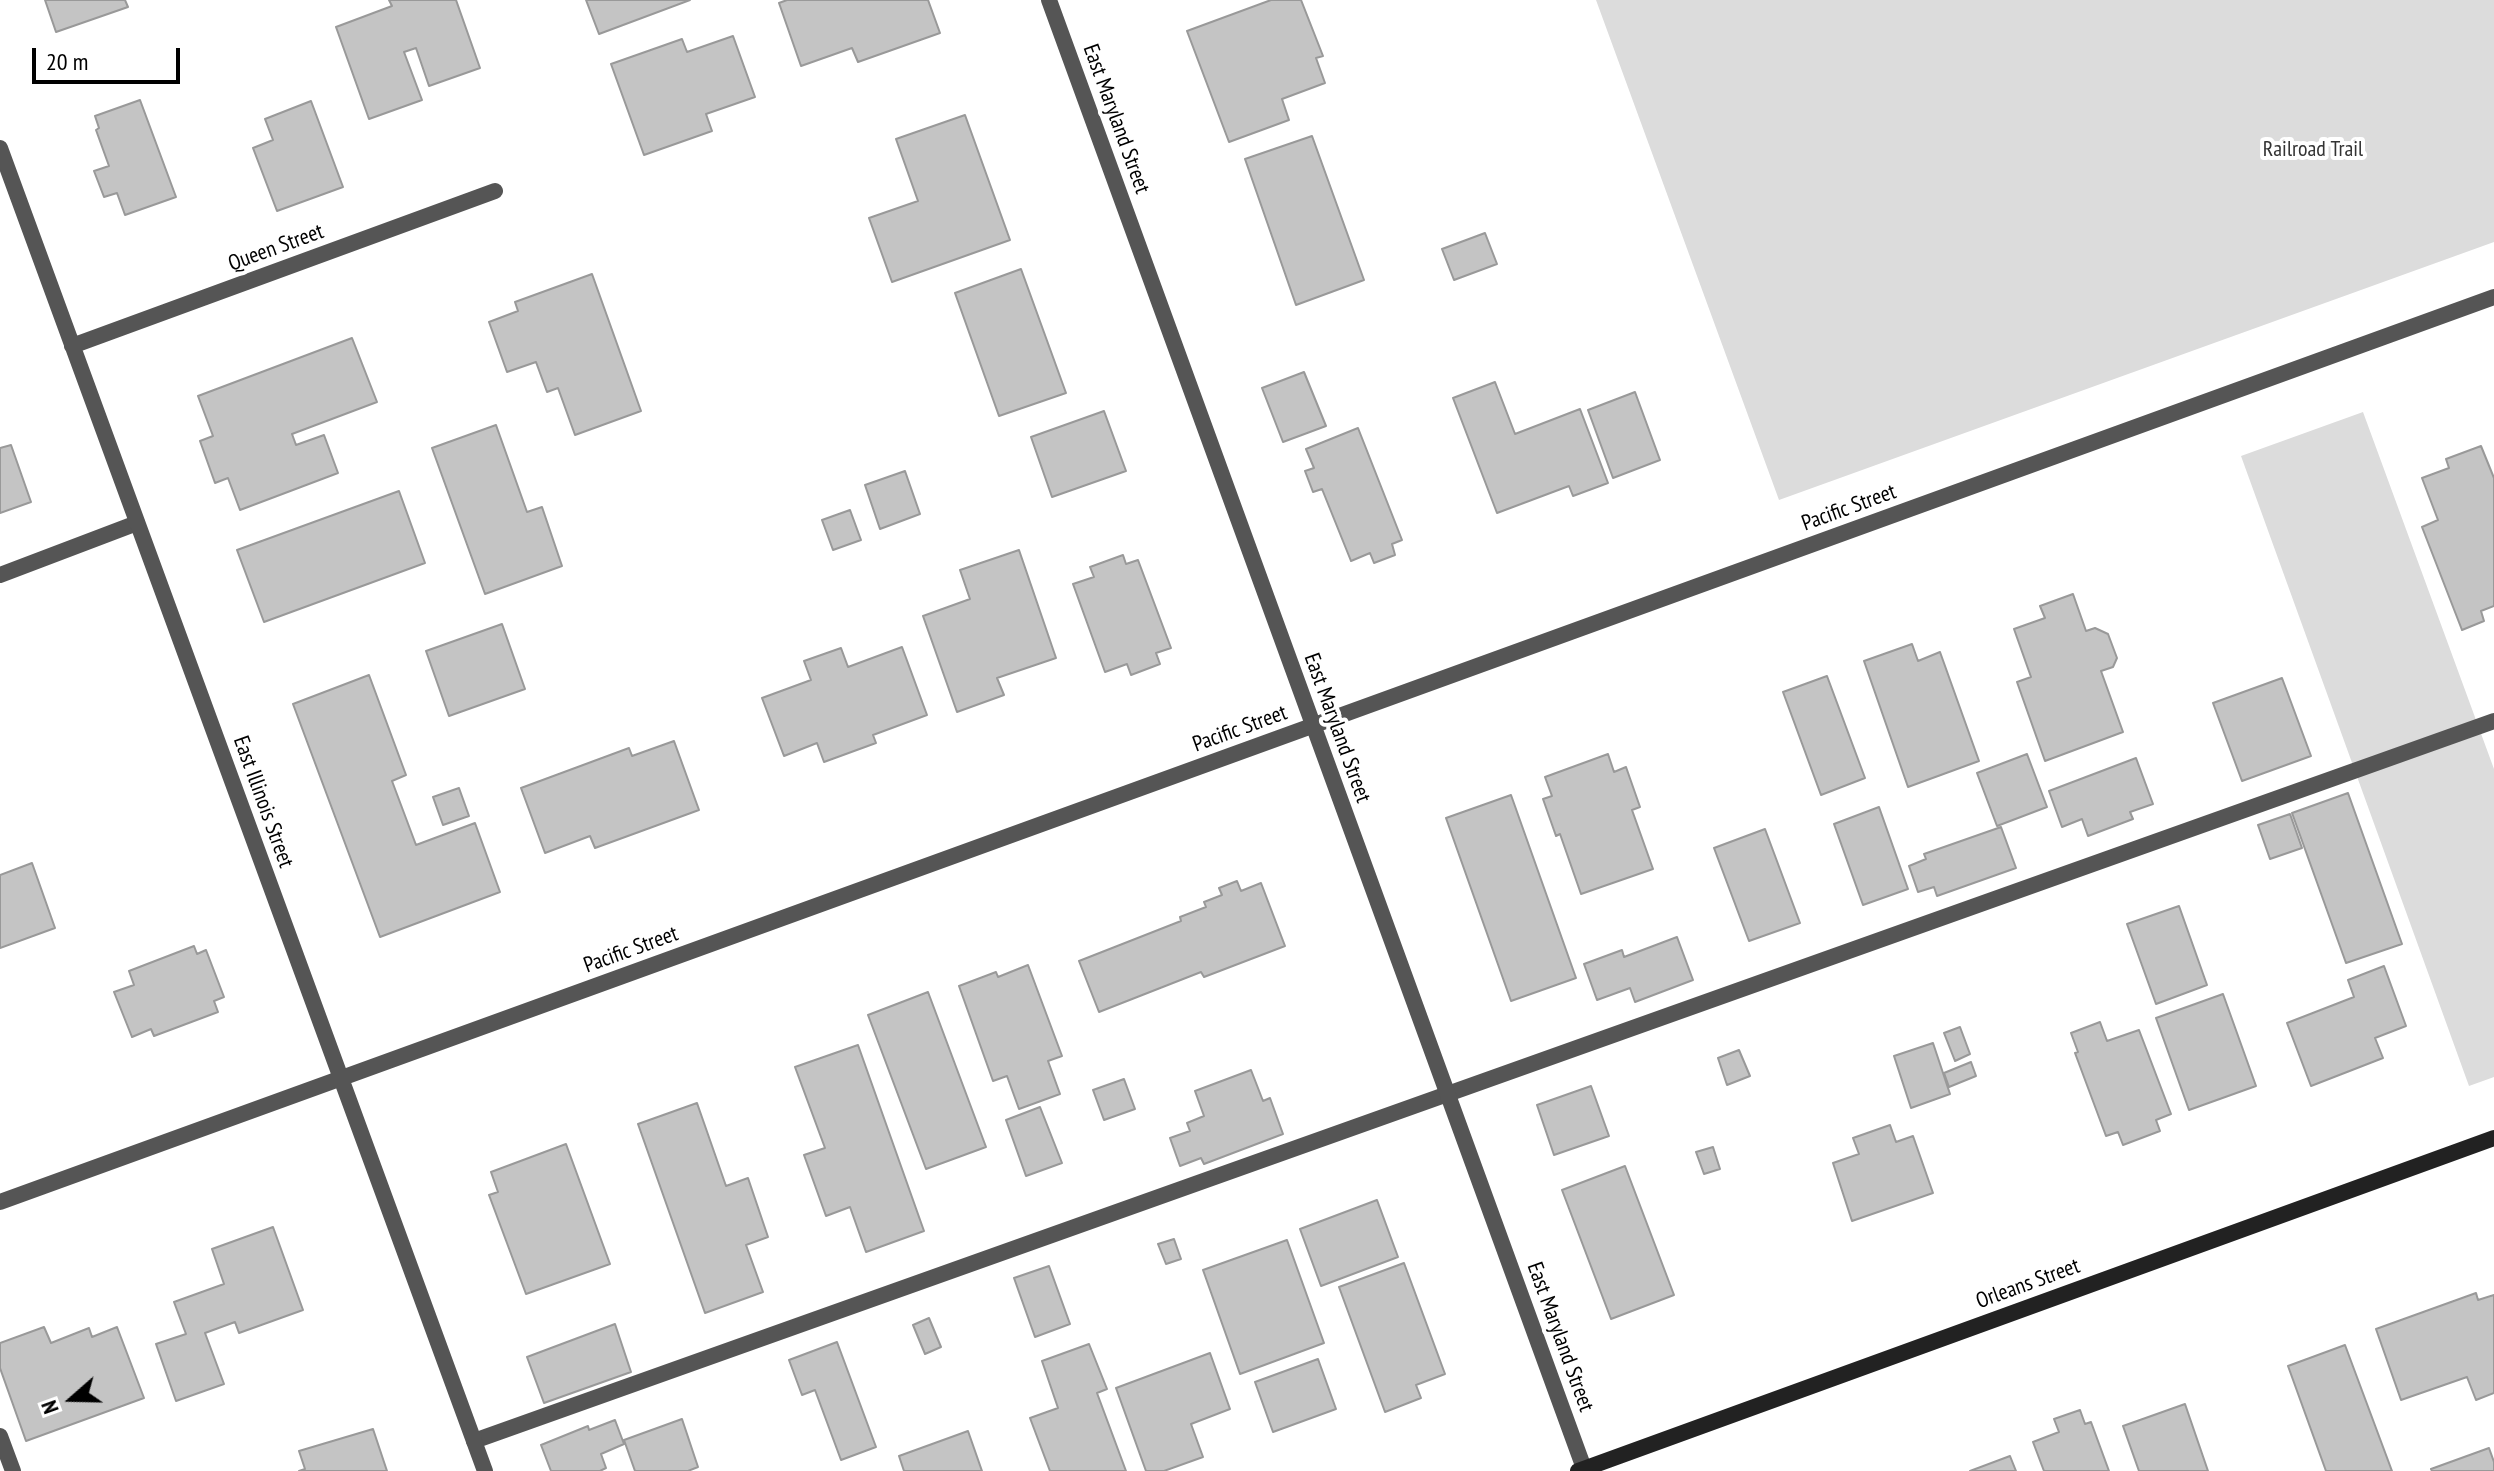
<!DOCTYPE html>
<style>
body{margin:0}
#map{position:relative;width:2494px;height:1471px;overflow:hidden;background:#fff;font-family:"PT Sans Narrow",sans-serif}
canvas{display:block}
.north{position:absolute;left:32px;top:1359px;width:80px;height:80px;-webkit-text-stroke:6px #fff;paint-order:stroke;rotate:250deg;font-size:22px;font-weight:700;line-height:32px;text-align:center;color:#000}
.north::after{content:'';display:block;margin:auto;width:28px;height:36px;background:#000;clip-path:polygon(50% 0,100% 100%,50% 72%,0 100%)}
.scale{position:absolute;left:32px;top:48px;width:148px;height:36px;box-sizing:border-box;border:4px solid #000;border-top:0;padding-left:10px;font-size:24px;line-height:28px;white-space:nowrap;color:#000;-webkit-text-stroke:6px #fff;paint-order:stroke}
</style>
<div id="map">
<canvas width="2494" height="1471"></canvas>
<div class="north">N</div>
<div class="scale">20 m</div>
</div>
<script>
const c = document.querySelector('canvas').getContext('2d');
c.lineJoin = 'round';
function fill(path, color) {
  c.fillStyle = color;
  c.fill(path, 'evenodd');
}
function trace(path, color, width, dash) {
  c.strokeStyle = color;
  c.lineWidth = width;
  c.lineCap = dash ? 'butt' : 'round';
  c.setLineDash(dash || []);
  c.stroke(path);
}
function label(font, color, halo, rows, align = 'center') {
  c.font = font + ' "PT Sans Narrow",sans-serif';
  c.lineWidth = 8;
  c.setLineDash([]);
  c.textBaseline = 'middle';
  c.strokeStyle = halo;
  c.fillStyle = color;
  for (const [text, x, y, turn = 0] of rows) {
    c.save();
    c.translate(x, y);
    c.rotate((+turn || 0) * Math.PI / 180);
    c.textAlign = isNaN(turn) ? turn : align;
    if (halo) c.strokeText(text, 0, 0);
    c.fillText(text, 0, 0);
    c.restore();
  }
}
const green = new Path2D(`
 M1596 0H2494V242L1779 500Z
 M2363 412 2494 769V1077L2469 1086 2241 456Z`);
const building = new Path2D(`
 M45 0H125L128 7 56 32Z
 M389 0H456L480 68 429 86 416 48 404 52 422 100 369 119 336 27 392 6Z
 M586 0H690L599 34Z
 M787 0H928L940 33 858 62 852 48 801 66 779 3Z
 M1271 0H1301L1323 56 1316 58 1325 83 1282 99 1289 120 1229 142 1187 31Z
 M733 36 755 97 706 114 712 131 644 155 611 64 682 39 687 52Z
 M140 100 176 197 125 215 117 193 104 197 94 171 109 166 96 130 99 128 95 116Z
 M311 101 343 187 277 211 253 148 273 140 265 119Z
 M965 115 1010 240 892 282 869 218 918 201 896 139Z
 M1312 136 1364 280 1296 305 1245 159Z
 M1485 233 1497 264 1454 280 1442 249Z
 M1021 269 1066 393 999 416 955 293Z
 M592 274 641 411 575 435 558 388 547 392 536 362 507 372 489 322 518 311 515 302Z
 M352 338 377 402 292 434 296 445 324 435 338 473 240 510 228 478 215 483 200 441 213 436 198 396Z
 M1304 372 1326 426 1283 442 1262 388Z
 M1495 382 1515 434 1580 409 1608 483 1573 496 1569 486 1497 513 1453 398Z
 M1635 392 1660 460 1613 478 1588 410Z
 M1104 411 1126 471 1052 497 1031 437Z
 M496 425 527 512 542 507 562 566 485 594 432 448Z
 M1358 428 1402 540 1392 544 1395 555 1374 563 1370 553 1351 561 1322 489 1313 492 1305 471 1314 468 1306 449Z
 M11 445 31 502 0 513V448Z
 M2481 446 2494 478V606L2481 611 2484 621 2462 630 2422 527 2438 520 2422 478 2449 468 2446 459Z
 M905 471 920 514 880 529 865 485Z
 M399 491 425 563 264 622 237 550Z
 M850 510 861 540 833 550 822 520Z
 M1019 550 1056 658 997 678 1004 695 957 712 923 616 970 599 960 570Z
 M1123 555 1126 564 1138 560 1171 648 1156 653 1160 664 1131 675 1127 664 1105 672 1073 584 1094 577 1090 567Z
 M2073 594 2086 631 2095 628 2108 634 2117 658 2113 667 2101 671 2123 732 2045 761 2017 682 2031 677 2014 629 2045 618 2040 606Z
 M502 624 525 689 449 716 426 651Z
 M1912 644 1918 661 1940 652 1979 761 1908 787 1864 661Z
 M902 647 927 715 873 735 876 743 824 762 817 743 784 756 762 698 811 680 804 661 841 648 848 667Z
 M369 675 406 775 392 781 416 845 475 823 500 892 380 937 293 704Z
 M1827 676 1865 778 1821 795 1783 692Z
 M2282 678 2311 756 2242 781 2213 703Z
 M674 741 699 810 595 848 590 836 545 853 521 788 629 748 632 756Z
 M1608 754 1614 772 1626 767 1640 807 1632 810 1653 869 1581 894 1560 834 1556 836 1543 799 1552 796 1545 777Z
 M2027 754 2047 807 1997 826 1977 773Z
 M2136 758 2153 804 2130 812 2133 819 2088 836 2082 819 2062 827 2049 791Z
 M459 788 469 816 443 825 433 797Z
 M2348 793 2402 944 2346 963 2292 813Z
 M1511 795 1576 978 1511 1001 1446 818Z
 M1879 807 1908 889 1863 905 1834 824Z
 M2290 814 2302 848 2270 859 2258 825Z
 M2001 827 2016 868 1937 896 1934 887 1918 892 1909 866 1926 859 1924 854Z
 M1765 829 1800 923 1749 941 1714 848Z
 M32 863 55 928 0 948V875Z
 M1237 881 1241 891 1261 883 1285 946 1204 977 1201 972 1099 1012 1079 961 1181 921 1180 917 1206 907 1204 902 1222 895 1219 888Z
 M2179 906 2207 985 2156 1004 2127 924Z
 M1677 937 1693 980 1635 1002 1630 988 1597 1000 1584 964 1622 950 1624 957Z
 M194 946 197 954 206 950 224 997 214 1001 218 1012 154 1036 151 1029 132 1037 114 992 134 985 129 971Z
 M1028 965 1062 1056 1048 1061 1060 1094 1019 1109 1007 1076 993 1081 959 986 996 972 998 977Z
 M2384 966 2406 1026 2375 1038 2383 1058 2311 1086 2287 1023 2354 997 2348 980Z
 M928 992 986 1147 926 1169 868 1015Z
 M2223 994 2256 1086 2189 1110 2156 1018Z
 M2100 1022 2107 1041 2139 1030 2171 1114 2156 1120 2160 1131 2123 1145 2118 1132 2106 1136 2075 1053 2078 1052 2071 1033Z
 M1960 1027 1970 1054 1955 1061 1944 1033Z
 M1933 1043 1950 1094 1911 1108 1894 1056Z
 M858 1045 924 1231 866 1252 850 1207 826 1216 804 1155 825 1148 795 1067Z
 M1739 1050 1750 1076 1727 1085 1718 1058Z
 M1971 1062 1976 1076 1949 1087 1944 1073Z
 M1251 1070 1263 1101 1270 1098 1283 1134 1204 1164 1201 1158 1180 1166 1170 1138 1190 1131 1187 1123 1204 1116 1195 1091Z
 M1124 1079 1135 1109 1104 1120 1093 1090Z
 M1591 1086 1609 1136 1554 1155 1537 1105Z
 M697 1103 726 1186 748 1178 768 1237 746 1245 763 1292 705 1313 638 1124Z
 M1040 1107 1062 1163 1026 1176 1006 1120Z
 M1890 1125 1896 1142 1913 1136 1933 1193 1852 1221 1833 1163 1859 1154 1853 1138Z
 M566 1144 610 1264 526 1294 489 1195 498 1192 491 1172Z
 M1713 1147 1720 1169 1704 1174 1696 1152Z
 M1625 1166 1674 1295 1611 1319 1562 1190Z
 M1377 1200 1398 1257 1321 1286 1300 1229Z
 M273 1227 303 1310 239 1333 235 1322 205 1333 224 1384 176 1401 156 1344 186 1334 174 1302 224 1284 212 1249Z
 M1174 1239 1181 1259 1166 1264 1158 1244Z
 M1287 1240 1324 1343 1240 1374 1203 1270Z
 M1404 1263 1445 1374 1416 1385 1421 1398 1385 1412 1339 1287Z
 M1049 1266 1070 1324 1035 1337 1014 1278Z
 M2476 1293 2478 1300 2494 1295V1393L2476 1400 2467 1377 2401 1400 2376 1329Z
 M929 1318 941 1347 925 1354 913 1325Z
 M615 1324 631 1372 544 1403 527 1357Z
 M44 1327 51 1343 89 1328 92 1337 117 1327 144 1398 26 1441 0 1368V1343Z
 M837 1342 876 1447 841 1460 815 1390 802 1395 789 1360Z
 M1089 1344 1107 1389 1097 1393 1126 1471H1050L1030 1418 1058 1408 1042 1361Z
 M2345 1345 2392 1471H2326L2288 1366Z
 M1210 1353 1230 1409 1191 1424 1203 1457 1164 1471H1146L1116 1388Z
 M1318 1359 1336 1409 1273 1432 1255 1382Z
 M2185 1404 2208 1471H2139L2123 1426Z
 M2080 1410 2085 1424 2091 1422 2109 1471H2044L2033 1442 2059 1432 2054 1419Z
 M682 1419 698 1467 688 1471H635L624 1440Z
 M615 1420 624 1444 601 1454 606 1468 600 1471H551L541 1445 588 1426 589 1430Z
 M373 1429 387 1471H299L305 1469 299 1451Z
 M968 1431 982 1471H904L899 1456Z
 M2489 1448 2494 1462V1471H2432L2431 1469Z
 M2010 1456 2016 1471H1970Z`);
const service = new Path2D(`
 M0 575 137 523
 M0 1436 13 1471
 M474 1441 2494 721`);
const minor = new Path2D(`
 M1049 0 1585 1471
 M0 148 485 1471
 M72 346 495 191
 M0 1202 2494 297`);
const secondary = new Path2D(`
 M1578 1471 2494 1138`);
const streetNames = [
 ["East Maryland Street",1116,119,70],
 ["Queen Street",276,248,-20],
 ["Pacific Street",1849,508,-20],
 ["East Maryland Street",1337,728,70],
 ["Pacific Street",1240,729,-20],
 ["East Illinois Street",263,802,70],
 ["Pacific Street",631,950,-20],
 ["Orleans Street",2028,1284,-20],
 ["East Maryland Street",1560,1337,70]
];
const parkNames = [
 ["Railroad Trail",2313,150]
];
fill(green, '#dcdcdc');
fill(building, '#c4c4c4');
trace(building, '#999', 2);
trace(service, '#555', 16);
trace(minor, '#555', 16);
trace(secondary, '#222', 16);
label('22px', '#000', '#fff', streetNames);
label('22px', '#333', '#fff', parkNames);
</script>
